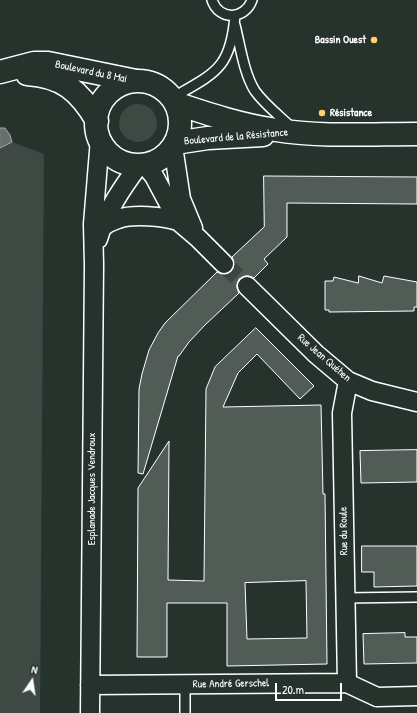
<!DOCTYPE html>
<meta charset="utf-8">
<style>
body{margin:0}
#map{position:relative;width:417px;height:713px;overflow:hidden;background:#26332d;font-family:"Patrick Hand",sans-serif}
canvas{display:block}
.north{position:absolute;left:12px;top:661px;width:40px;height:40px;-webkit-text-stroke:3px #26332d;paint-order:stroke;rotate:13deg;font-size:11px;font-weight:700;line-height:16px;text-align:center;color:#fff}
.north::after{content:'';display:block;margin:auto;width:14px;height:18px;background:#fff;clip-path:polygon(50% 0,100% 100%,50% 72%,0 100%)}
.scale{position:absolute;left:275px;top:683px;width:67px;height:18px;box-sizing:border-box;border:2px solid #fff;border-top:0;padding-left:5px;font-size:12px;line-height:14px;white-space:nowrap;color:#fff;-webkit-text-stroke:3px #26332d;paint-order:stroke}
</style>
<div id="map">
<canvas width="417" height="713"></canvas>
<div class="north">N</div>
<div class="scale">20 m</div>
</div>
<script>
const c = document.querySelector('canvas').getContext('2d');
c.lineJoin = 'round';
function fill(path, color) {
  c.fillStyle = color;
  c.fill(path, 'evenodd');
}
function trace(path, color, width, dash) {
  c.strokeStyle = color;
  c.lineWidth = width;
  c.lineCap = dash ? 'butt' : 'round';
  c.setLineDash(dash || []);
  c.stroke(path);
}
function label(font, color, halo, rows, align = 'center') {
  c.font = font + ' "Patrick Hand",sans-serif';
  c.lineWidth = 3;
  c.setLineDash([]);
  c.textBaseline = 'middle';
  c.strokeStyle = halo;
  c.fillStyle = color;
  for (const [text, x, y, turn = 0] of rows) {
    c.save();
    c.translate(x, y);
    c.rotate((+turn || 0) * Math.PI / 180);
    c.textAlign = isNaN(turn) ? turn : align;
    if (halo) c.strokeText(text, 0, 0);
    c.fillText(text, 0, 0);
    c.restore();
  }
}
const green = new Path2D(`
 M119 123a19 19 0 1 1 38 0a19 19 0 1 1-38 0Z
 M12 142 44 154 40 713H0V148Z`);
const water = new Path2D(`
 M0 128H5L10 135 12 142 0 148Z`);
const building = new Path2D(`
 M264 176 417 177V204L287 203V237L264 259 268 264 254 278 249 276H245L239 279 237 284V288L239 293 205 325 189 342 179 356H178L143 474 138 473 139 389 142 374 149 350 158 333 165 323 217 272 222 274H226L232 271 234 266V262L232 257 264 227Z
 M359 276 382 283 384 276 417 282V307H414V311L329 312V310H325V281H333L334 277 358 283Z
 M256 328 314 386 300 399 257 354 238 373 223 407 321 405 323 494H325L327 664 227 666V603H167V657H137L138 488 169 441 168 580 204 581 206 389 215 367ZM306 581 307 638 247 639 245 583Z
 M417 450V482L361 483 360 451Z
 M362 546H417V586L374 587V572H362Z
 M405 633V637H417V663L364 664 363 634Z`);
const streetTunnel = new Path2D(`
 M224 264 247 286`);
const lane = new Path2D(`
 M212 0C219 21 245 20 252 0
 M235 25C240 45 244 74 255 91 265 105 281 117 293 129
 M172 98C215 73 231 69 235 15
 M345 598 417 597
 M185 713V684`);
const street = new Path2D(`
 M173 146 181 199 193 228
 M144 164 154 176 178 221 198 238 224 264
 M101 228C106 224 111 221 118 219 132 214 163 216 178 221
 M98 239C106 211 122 188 139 165
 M247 286 316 354 348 381 372 391 417 402
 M347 683 342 413 348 381
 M90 685 347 683 377 697 417 696
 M90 713 94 265 93 224 100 139`);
const secondary = new Path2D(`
 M0 72 34 63H48L136 81
 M27 74C62 76 80 91 97 121
 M96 123a42 42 0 1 1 84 0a42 42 0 1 1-84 0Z
 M175 103C208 114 241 125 276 130 321 137 371 134 417 134
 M175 143 208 138 263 135`);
const markers = [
 [374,40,4,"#ffd166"],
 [322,113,4,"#ffd166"]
];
const poiNames = [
 ["Bassin Ouest",366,40],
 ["Résistance",330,113,"left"]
];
const streetNames = [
 ["Boulevard du 8 Mai",91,72,12],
 ["Boulevard de la Résistance",236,137,-5],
 ["Rue Jean Quéhen",324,358,41],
 ["Esplanade Jacques Vendroux",92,489,-90],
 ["Rue du Roule",344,531,-91],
 ["Rue André Gerschel",231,684,-1]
];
fill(green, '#3e4944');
fill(water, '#67706c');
trace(water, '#a4a9a7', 1);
fill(building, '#515c57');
trace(building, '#fff', 1);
trace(streetTunnel, '#3c4742', 18, [18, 9]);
trace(lane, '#fff', 12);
trace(street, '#fff', 21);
trace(secondary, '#fff', 25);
trace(lane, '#26332d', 9);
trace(street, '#26332d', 18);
trace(secondary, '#26332d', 22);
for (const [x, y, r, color] of markers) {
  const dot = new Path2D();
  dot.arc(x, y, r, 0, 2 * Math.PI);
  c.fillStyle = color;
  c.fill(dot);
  trace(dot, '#26332d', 1.5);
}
label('bold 11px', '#fff', '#26332d', poiNames, 'right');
label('11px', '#fff', '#26332d', streetNames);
</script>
